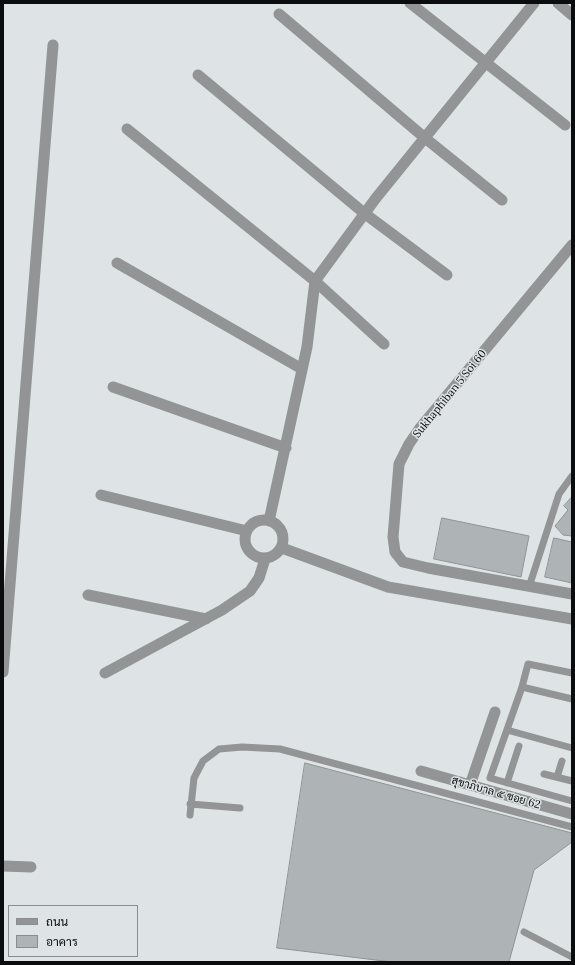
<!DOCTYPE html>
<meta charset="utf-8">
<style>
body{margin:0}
#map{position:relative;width:575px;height:965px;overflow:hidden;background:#dee3e5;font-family:Lora,Sarabun,serif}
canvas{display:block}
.frame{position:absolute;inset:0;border:4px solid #0a0c0d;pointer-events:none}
.legend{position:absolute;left:8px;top:905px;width:130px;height:52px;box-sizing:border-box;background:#dee3e5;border:1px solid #898d8f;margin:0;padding:5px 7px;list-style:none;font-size:12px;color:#0a0c0d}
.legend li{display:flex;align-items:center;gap:8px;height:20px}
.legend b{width:20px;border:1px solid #898d8f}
</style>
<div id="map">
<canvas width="575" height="965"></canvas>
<div class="frame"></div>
<ul class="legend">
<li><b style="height:5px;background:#929495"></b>ถนน</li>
<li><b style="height:11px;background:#aeb3b5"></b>อาคาร</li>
</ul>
</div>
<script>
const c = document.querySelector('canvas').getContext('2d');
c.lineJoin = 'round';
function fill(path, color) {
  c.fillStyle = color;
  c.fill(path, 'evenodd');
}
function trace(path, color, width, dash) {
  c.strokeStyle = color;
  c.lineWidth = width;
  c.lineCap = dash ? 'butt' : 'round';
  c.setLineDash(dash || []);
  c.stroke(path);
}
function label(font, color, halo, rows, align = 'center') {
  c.font = font + ' Lora,Sarabun,serif';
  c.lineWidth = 3;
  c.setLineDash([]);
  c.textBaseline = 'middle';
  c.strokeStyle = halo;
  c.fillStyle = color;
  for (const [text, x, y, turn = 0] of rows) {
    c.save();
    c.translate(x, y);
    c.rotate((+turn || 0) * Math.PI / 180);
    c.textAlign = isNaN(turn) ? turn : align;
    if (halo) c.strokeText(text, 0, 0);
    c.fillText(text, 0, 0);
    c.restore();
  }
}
const building = new Path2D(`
 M572 497V536L563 535 555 526 568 510 564 506Z
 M442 518 529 536 521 577 434 559Z
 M554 538 572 542V583L545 577Z
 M305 763 572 833V842L534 870 509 962H392L277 948Z`);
const service = new Path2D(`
 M529 587 559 494 572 476
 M572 673 528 664 522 687 490 778 572 801
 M522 687 572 699
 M507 730 572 748
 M544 774 572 781
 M557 777 562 761
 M507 783 519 746
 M190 804 240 808
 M190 815 194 778 203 761 219 749 242 747 280 749 572 827
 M524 932 572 957`);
const minor = new Path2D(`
 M410 3 565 125
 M558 3 572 15
 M279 14 425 138 502 200
 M198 75 364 213 447 275
 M127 129 315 281 384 344
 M572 245 420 428 409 444 399 464 393 537 395 552 403 562 428 568 572 594
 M117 263 302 369
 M113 387 286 448
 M101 495 247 531
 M245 539a19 19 0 1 1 38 0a19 19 0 1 1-38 0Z
 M269 521 307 347 315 281 376 198 534 3
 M282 548 388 587 572 619
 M88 595 206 619
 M3 672 53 45
 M105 673 222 610 250 591 259 578 265 559
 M421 771 572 814
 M470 785 495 712
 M3 866 31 867`);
const streetNames = [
 ["Sukhaphiban 5 Soi 60",450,394,-51],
 ["สุขาภิบาล ๕ ซอย 62",496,793,16]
];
fill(building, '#aeb3b5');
trace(building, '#8e9395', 1);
trace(service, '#929495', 7);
trace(minor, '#929495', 11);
label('11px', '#0a0c0d', '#dee3e5', streetNames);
</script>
